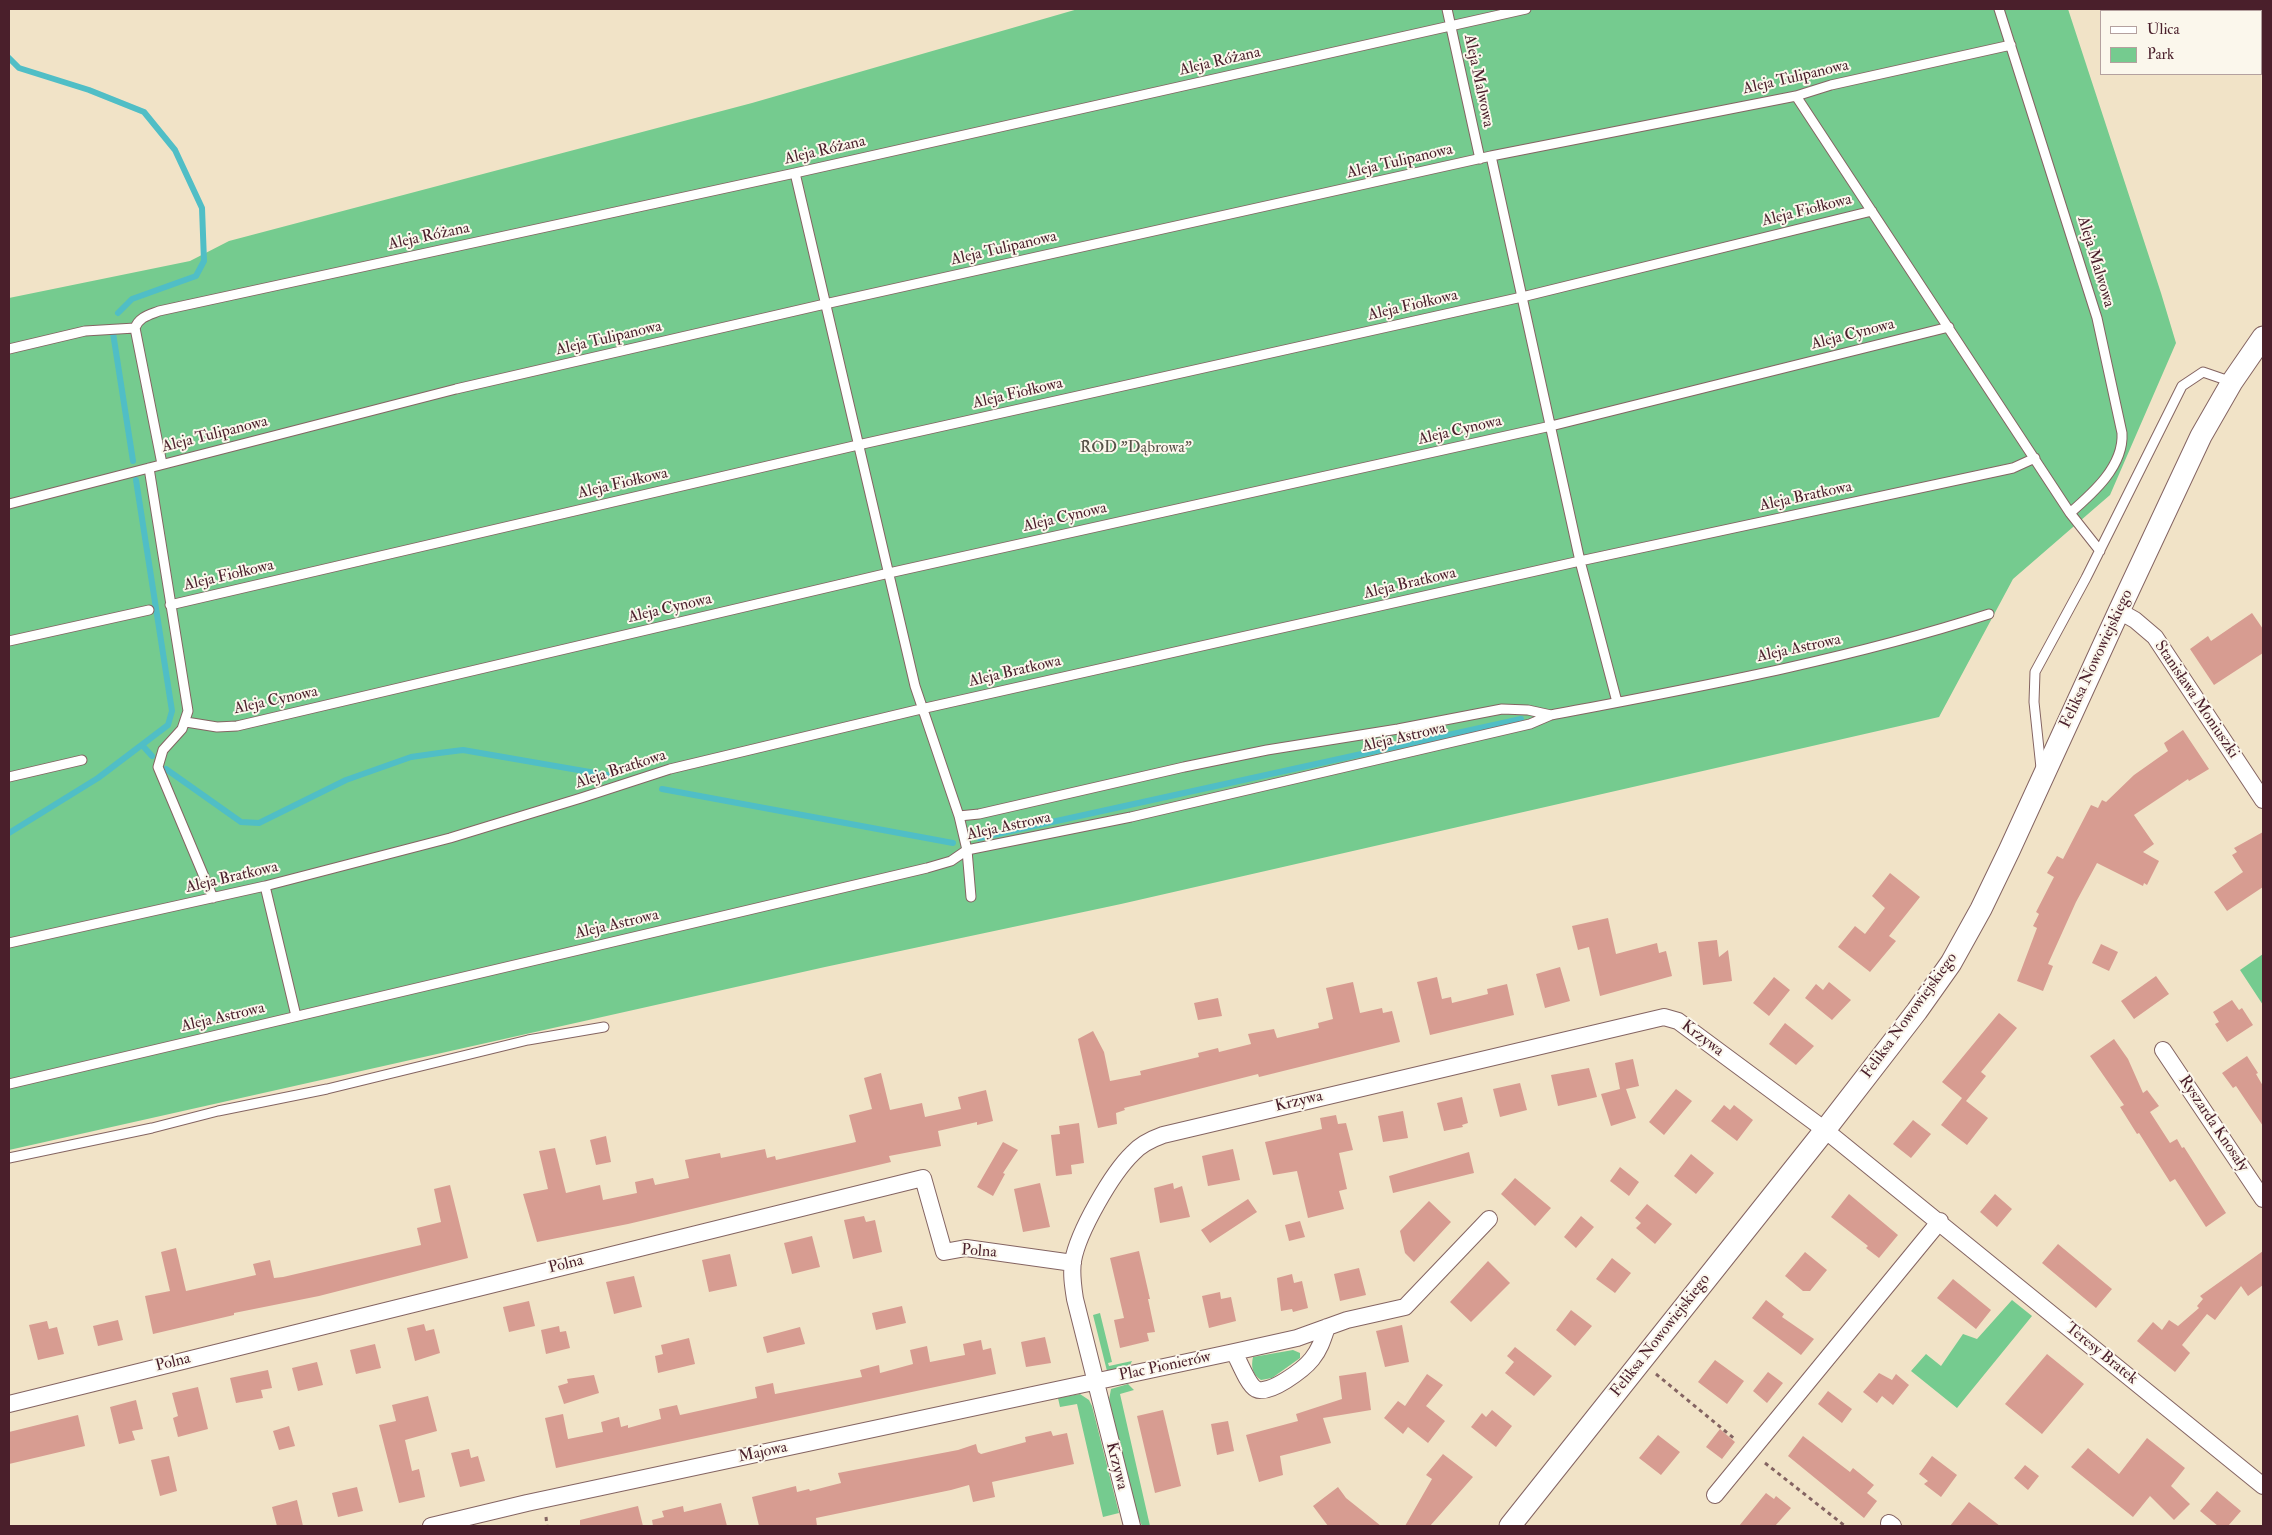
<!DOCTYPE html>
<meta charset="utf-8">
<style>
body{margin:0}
#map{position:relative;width:2272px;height:1535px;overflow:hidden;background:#f1e3c7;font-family:"IM FELL Double Pica",serif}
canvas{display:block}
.frame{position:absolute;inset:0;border:10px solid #4a1f2b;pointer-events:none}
.legend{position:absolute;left:2100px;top:10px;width:162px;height:65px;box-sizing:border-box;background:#fbf7ec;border:1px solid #b4a19f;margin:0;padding:6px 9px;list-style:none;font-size:15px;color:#4a1f2b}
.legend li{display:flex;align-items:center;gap:10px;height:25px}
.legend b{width:25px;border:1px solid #b4a19f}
</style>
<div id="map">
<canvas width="2272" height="1535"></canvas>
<div class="frame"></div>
<ul class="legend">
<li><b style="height:6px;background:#fff"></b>Ulica</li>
<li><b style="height:14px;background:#75cb8f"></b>Park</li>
</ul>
</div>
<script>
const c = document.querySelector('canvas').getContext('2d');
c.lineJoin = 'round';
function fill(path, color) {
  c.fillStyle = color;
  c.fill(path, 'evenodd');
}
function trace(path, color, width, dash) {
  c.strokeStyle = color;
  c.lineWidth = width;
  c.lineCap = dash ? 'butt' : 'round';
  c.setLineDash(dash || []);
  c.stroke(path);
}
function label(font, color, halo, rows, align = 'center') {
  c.font = font + ' "IM FELL Double Pica",serif';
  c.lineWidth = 4;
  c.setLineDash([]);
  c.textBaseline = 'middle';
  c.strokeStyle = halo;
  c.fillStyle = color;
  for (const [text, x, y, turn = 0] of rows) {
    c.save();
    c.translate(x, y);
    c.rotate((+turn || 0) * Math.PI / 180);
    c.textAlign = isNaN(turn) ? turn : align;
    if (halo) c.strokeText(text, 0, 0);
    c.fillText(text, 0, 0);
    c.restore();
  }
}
const green = new Path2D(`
 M1078 9H2068L2161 293 2176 343 2110 495 2013 579 1939 717 1121 904 825 967 9 1150V298L190 261 229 241 752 103Z
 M2263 954V1005L2240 970Z
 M2012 1300 2032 1316 1957 1408 1911 1371 1926 1354 1941 1366 1963 1334 1977 1339Z
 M1100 1313 1112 1362 1108 1363 1109 1366 1132 1361 1129 1367 1107 1371 1093 1315Z
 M1293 1350 1300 1353V1358L1272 1378 1261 1380C1252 1374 1251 1367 1253 1357Z
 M1128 1384 1134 1390 1120 1394 1150 1526H1142L1137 1514 1109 1400 1111 1389Z
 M1080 1394 1089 1400 1092 1406 1119 1513 1103 1517 1077 1404 1060 1407 1058 1398Z`);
const stream = new Path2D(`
 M9 58 19 68 89 90 144 112 175 150 202 208 204 261 196 276 132 299 118 313
 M113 333 133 461
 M142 745 152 756
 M166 769 241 822 259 823 346 780 411 757 439 753 463 750 607 775
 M662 789 953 843
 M9 833 98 778 168 725 172 711 136 480
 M979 838 1521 719`);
const building = new Path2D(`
 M2252 613 2263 629V653L2214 685 2190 649 2208 636 2211 641Z
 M2183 730 2209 769 2189 781 2188 779 2134 815 2154 844 2143 852 2159 861 2147 885 2144 883 2143 886 2097 863 2076 902 2048 964 2053 966 2043 991 2017 981 2037 928 2033 926 2039 914 2036 912 2054 877 2047 873 2057 856 2063 859 2091 805 2098 808 2102 800 2106 802 2134 775 2168 751 2164 743Z
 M2263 832V887L2227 911 2214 892 2243 872 2232 855 2237 852 2234 848Z
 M1890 873 1920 897 1889 936 1896 941 1870 972 1838 947 1855 926 1865 934 1885 908 1872 896Z
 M1608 918 1616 954 1657 943 1659 953 1666 951 1672 976 1600 996 1589 947 1578 950 1572 926Z
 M1717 940 1719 957 1728 950 1732 981 1703 985 1698 942Z
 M2101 944 2118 952 2109 971 2092 963Z
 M1560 967 1570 1001 1545 1008 1536 974Z
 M2156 976 2169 994 2134 1019 2121 1001Z
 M1437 977 1442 999 1451 997 1452 1003 1488 994 1487 989 1507 984 1514 1015 1430 1035 1417 982Z
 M1774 977 1790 990 1769 1016 1753 1003Z
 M1353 982 1360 1013 1382 1008 1383 1013 1392 1011 1400 1042 1259 1077 1258 1074 1124 1108 1125 1110 1116 1113 1117 1124 1098 1128 1078 1039 1093 1031 1104 1052 1110 1081 1141 1075 1140 1071 1199 1057 1198 1053 1218 1048 1219 1052 1251 1044 1248 1034 1274 1029 1277 1038 1319 1028 1318 1023 1333 1019 1326 988Z
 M1829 982 1851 1000 1832 1020 1805 998 1816 984 1823 990Z
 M1218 998 1222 1016 1198 1020 1194 1003Z
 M2232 1000 2239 1010 2242 1008 2253 1025 2227 1042 2215 1024 2219 1022 2213 1012Z
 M1999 1013 2017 1028 1981 1072 1986 1076 1966 1101 1988 1118 1967 1145 1941 1125 1962 1098 1942 1082Z
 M1785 1023 1814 1046 1796 1065 1769 1044Z
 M2114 1039 2128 1059 2143 1093 2147 1090 2159 1106 2150 1112 2170 1143 2177 1139 2182 1148 2184 1147 2226 1213 2206 1227 2175 1179 2170 1182 2139 1133 2137 1134 2120 1107 2124 1105 2090 1056Z
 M2247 1056 2258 1073 2256 1074 2263 1086V1126L2236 1086 2233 1088 2222 1073Z
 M1633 1059 1639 1086 1626 1089 1636 1118 1611 1126 1601 1094 1620 1089 1615 1063Z
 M1589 1068 1597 1097 1558 1106 1551 1075Z
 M881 1073 890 1110 922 1103 925 1117 961 1109 958 1097 986 1090 993 1121 977 1125V1122L938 1131 941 1146 889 1156 891 1162 628 1224 537 1242 523 1194 548 1189 539 1151 555 1148 566 1193 600 1185 603 1200 637 1193 635 1182 653 1178 655 1185 689 1178 685 1160 720 1153 721 1158 765 1149 767 1158 775 1156 776 1160 856 1142 849 1115 872 1109 864 1078Z
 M1520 1083 1527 1110 1500 1117 1493 1089Z
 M1676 1089 1692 1101 1664 1135 1649 1122Z
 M1462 1097 1468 1123 1462 1125 1463 1127 1444 1131 1437 1103Z
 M1724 1105 1730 1110 1734 1105 1753 1120 1737 1141 1711 1121Z
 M1403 1111 1408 1138 1383 1142 1378 1116Z
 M1336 1115 1338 1124 1346 1123 1353 1150 1339 1153 1347 1189 1339 1191 1344 1209 1308 1218 1297 1171 1273 1175 1265 1142 1322 1129 1320 1118Z
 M1913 1120 1931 1134 1911 1158 1893 1144Z
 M1079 1123 1084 1163 1071 1165 1072 1174 1056 1176 1051 1135 1060 1134 1059 1126Z
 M606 1136 611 1162 596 1165 590 1140Z
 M1003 1142 1018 1150 1003 1173 1005 1174 993 1196 977 1187Z
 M1233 1149 1240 1180 1208 1186 1202 1156Z
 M1469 1152 1474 1173 1393 1193 1389 1176Z
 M1691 1154 1714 1173 1696 1194 1674 1176Z
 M1620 1167 1639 1182 1629 1196 1610 1181Z
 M1515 1178 1551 1208 1535 1226 1501 1194Z
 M1040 1183 1050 1227 1023 1232 1014 1189Z
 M1173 1183 1174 1189 1182 1186 1190 1217 1160 1223 1154 1188Z
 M450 1185 468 1258 319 1296 234 1313V1315L153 1334 145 1296 170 1291 161 1252 176 1248 186 1291 256 1275 253 1264 270 1260 274 1278 283 1277 421 1245 417 1228 441 1222 434 1189Z
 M1849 1194 1898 1235 1879 1258 1866 1248 1868 1246 1831 1217Z
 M1995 1194 2012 1209 1997 1227 1980 1212Z
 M1248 1199 1257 1212 1210 1243 1201 1230Z
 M1429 1201 1451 1222 1414 1262 1405 1253 1400 1231Z
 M1647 1204 1672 1224 1655 1244 1636 1228 1641 1223 1635 1218Z
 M864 1216 866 1222 875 1220 882 1252 853 1259 844 1220Z
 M1581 1216 1594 1227 1576 1248 1564 1237Z
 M1300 1221 1305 1237 1289 1241 1285 1225Z
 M812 1236 820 1267 792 1274 784 1243Z
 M2058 1244 2112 1289 2096 1308 2042 1263Z
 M1139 1251 1150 1299H1148L1155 1332 1147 1333 1149 1341 1120 1348 1114 1320 1124 1318 1110 1258Z
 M2263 1251V1285L2248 1296 2241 1286 2215 1320 2207 1314 2182 1345 2190 1353 2175 1372 2137 1341 2153 1322 2162 1330 2169 1320 2178 1326 2199 1308 2197 1306 2203 1299 2200 1296Z
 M1805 1252 1827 1270 1810 1291H1803L1785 1276Z
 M730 1254 737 1286 709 1292 702 1260Z
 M1612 1258 1631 1273 1615 1293 1596 1279Z
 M1488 1261 1510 1283 1471 1322 1450 1302Z
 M1359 1268 1366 1295 1340 1301 1334 1274Z
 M1292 1274 1294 1283 1302 1281 1308 1308 1293 1312 1292 1309 1281 1311 1277 1278Z
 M634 1276 642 1307 614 1314 606 1282Z
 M1953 1279 1991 1310 1976 1329 1937 1298Z
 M1220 1292 1221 1299 1231 1297 1236 1321 1209 1328 1202 1296Z
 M1766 1300 1784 1314 1782 1317 1814 1339 1801 1355 1752 1318Z
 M529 1301 535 1326 509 1332 503 1307Z
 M902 1306 906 1323 876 1330 872 1313Z
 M1571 1310 1592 1326 1575 1346 1556 1330Z
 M118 1320 123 1340 98 1346 93 1326Z
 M47 1321 49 1329 57 1327 64 1354 38 1360 29 1325Z
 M424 1324 426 1331 434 1329 440 1353 415 1361 407 1328Z
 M1402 1325 1409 1362 1385 1367 1376 1331Z
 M559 1326 560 1332 566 1331 570 1348 546 1354 541 1330Z
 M800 1327 805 1344 767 1353 763 1337Z
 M1045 1337 1051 1363 1026 1367 1021 1342Z
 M689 1338 695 1364 658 1373 655 1356 663 1354 661 1345Z
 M981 1340 983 1350 991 1348 996 1374 556 1468 545 1418 563 1414 568 1439 603 1432 601 1422 619 1417 621 1427 628 1425V1428L661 1419 659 1409 677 1405 680 1415 757 1398 755 1387 773 1383 775 1394 862 1377 860 1370 879 1365 880 1373 913 1364 910 1350 927 1346 930 1362 965 1355 963 1344Z
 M375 1344 381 1368 356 1374 350 1350Z
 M1515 1347 1552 1376 1534 1396 1505 1373 1514 1362 1507 1356Z
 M2047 1354 2084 1384 2042 1434 2005 1404Z
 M1715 1360 1744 1381 1727 1404 1698 1382Z
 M317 1362 323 1385 298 1391 292 1368Z
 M268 1370 272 1388 261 1390 263 1398 236 1403 230 1378Z
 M1366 1372 1371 1410 1323 1418 1331 1443 1280 1456 1283 1475 1259 1482 1246 1435 1298 1421 1296 1414 1342 1399 1339 1376Z
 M1768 1372 1783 1383 1767 1403 1753 1391Z
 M1879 1373 1892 1380 1896 1374 1909 1385 1893 1405 1882 1396 1877 1403 1863 1392Z
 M1427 1374 1443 1385 1426 1406 1445 1421 1428 1443 1408 1427 1403 1434 1384 1418 1398 1401 1405 1406Z
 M594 1375 599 1393 564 1404 558 1386 568 1383 567 1379Z
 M198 1387 208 1429 178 1437 173 1418 178 1416 172 1393Z
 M1828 1391 1852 1409 1842 1423 1818 1404Z
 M428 1396 437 1431 405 1440 412 1471 419 1469 425 1497 399 1503 379 1425 396 1421 392 1405Z
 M136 1400 143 1429 132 1431 135 1440 119 1444 110 1407Z
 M1163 1410 1181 1486 1155 1493 1137 1416Z
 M1492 1410 1512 1426 1496 1447 1471 1427 1482 1413 1486 1417Z
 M78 1415 85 1446 9 1464V1432Z
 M1228 1421 1234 1451 1217 1455 1211 1424Z
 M289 1426 295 1446 279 1450 273 1431Z
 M1720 1429 1735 1442 1722 1459 1706 1447Z
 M1051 1431 1053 1436 1067 1433 1074 1464 992 1482 995 1497 973 1502 969 1485 951 1490 816 1518 817 1526H759L752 1497 796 1486 797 1492 809 1489 810 1491 841 1483 838 1473 958 1450 976 1444 978 1452 981 1454 1026 1442 1025 1437Z
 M1658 1435 1680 1452 1661 1475 1639 1458Z
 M1803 1436 1850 1472 1853 1468 1874 1485 1867 1493 1877 1501 1864 1518 1788 1456Z
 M2147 1438 2185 1468 2171 1486 2190 1504 2174 1520 2150 1496 2133 1517 2071 1467 2088 1448 2119 1474Z
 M469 1449 471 1458 478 1456 485 1481 460 1487 451 1453Z
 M1443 1454 1473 1477 1430 1526H1405L1432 1479 1426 1475Z
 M169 1456 177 1491 160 1496 151 1460Z
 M1932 1456 1957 1475 1941 1497 1924 1484 1928 1481 1919 1474Z
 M2025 1465 2039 1476 2028 1490 2014 1478Z
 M357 1487 363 1511 338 1517 332 1493Z
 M1338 1487 1346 1498 1381 1526H1328L1313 1506Z
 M2217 1491 2241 1511 2228 1526H2218L2200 1511Z
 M1766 1493 1774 1499 1776 1496 1791 1508 1775 1526H1739Z
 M297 1500 303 1526H277L272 1507Z
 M1969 1502 2000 1526H1950Z
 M721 1503 727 1526H653L652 1520 664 1517 662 1511 683 1506 684 1512Z
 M638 1506 643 1526H580V1520Z`);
const path = new Path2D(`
 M1656 1374 1736 1440
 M1765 1463 1845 1526
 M546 1517 547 1526`);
const service = new Path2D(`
 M1447 9 1480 159
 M1999 9 2097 318 2122 433C2124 466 2093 493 2070 513
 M1796 96 2070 513 2100 551
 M1491 156 1580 561 1617 702
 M795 173 915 686 959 816 967 850 971 897
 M9 349 85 331 135 328
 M162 464 135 328C139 317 149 315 159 311L795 173 1526 9
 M149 468 188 711 182 729 163 750 158 767 213 898
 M9 504 456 389 825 304 1491 156 1796 96 1831 85 2011 45
 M170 605 858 445 1522 297 1872 211
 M9 641 149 610
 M186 722 217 727 237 726 889 573 1551 426 1949 327
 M2041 768 2034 702 2035 672 2086 578 2182 386 2203 372 2232 382
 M9 777 82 760
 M959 816 979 814 1184 767 1267 750 1398 729 1502 709 1528 710 1551 715
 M265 886 296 1016
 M9 943 265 886 450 838 581 798 670 769 921 709 1580 561 2013 468 2035 458
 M9 1084 927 868 951 861 967 850 1131 817 1530 724 1551 715C1698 687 1846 660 1989 614
 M9 1158 152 1128 218 1111 327 1089 528 1040 604 1027`);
const minor = new Path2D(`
 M2119 611 2135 620 2155 637 2263 800
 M2163 1050 2263 1199
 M1234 1352C1239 1361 1248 1385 1256 1389 1269 1396 1304 1369 1312 1359 1320 1349 1323 1339 1327 1327
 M9 1404 923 1178 944 1252 966 1248 1073 1263
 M1715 1495 1940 1221
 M1889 1523 1893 1526
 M431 1526 527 1503 1234 1352 1297 1338 1347 1320 1405 1307 1489 1219
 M1132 1526 1075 1299C1073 1286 1071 1274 1073 1261 1078 1232 1112 1173 1133 1153 1141 1144 1152 1139 1163 1135L1664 1017 1678 1021 1825 1130 2263 1486`);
const tertiary = new Path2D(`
 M1510 1526 1825 1130 1917 1011 1951 963 1981 909 2009 851 2119 611 2201 436 2232 382 2263 337`);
const streetNames = [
 ["Aleja Różana",1220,62,-13],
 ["Aleja Tulipanowa",1796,78,-13],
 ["Aleja Malwowa",1478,81,78],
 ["Aleja Różana",825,151,-13],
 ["Aleja Tulipanowa",1400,162,-13],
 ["Aleja Fiołkowa",1807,211,-14],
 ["Aleja Różana",429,237,-12],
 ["Aleja Tulipanowa",1004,249,-13],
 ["Aleja Malwowa",2095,262,73],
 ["Aleja Fiołkowa",1413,306,-13],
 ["Aleja Cynowa",1853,335,-14],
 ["Aleja Tulipanowa",609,339,-13],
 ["Aleja Fiołkowa",1018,394,-13],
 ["Aleja Cynowa",1460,431,-13],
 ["Aleja Tulipanowa",215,435,-14],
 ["Aleja Fiołkowa",623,484,-13],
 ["Aleja Bratkowa",1806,497,-12],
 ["Aleja Cynowa",1065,518,-13],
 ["Aleja Fiołkowa",229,576,-13],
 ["Aleja Bratkowa",1410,584,-13],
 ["Aleja Cynowa",670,609,-13],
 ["Aleja Astrowa",1799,649,-12],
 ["Feliksa Nowowiejskiego",2097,659,-65],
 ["Aleja Bratkowa",1015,672,-13],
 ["Stanisława Moniuszki",2196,700,56],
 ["Aleja Cynowa",276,701,-12],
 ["Aleja Astrowa",1404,738,-13],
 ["Aleja Bratkowa",621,770,-18],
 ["Aleja Astrowa",1009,827,-12],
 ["Aleja Bratkowa",232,878,-13],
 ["Aleja Astrowa",617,925,-13],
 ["Feliksa Nowowiejskiego",1910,1016,-54],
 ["Aleja Astrowa",223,1018,-13],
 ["Krzywa",1702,1039,37],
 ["Krzywa",1299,1102,-13],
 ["Ryszarda Knosały",2213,1124,56],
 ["Polna",979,1252,4],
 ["Polna",566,1265,-14],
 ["Feliksa Nowowiejskiego",1661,1336,-52],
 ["Teresy Bratek",2101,1354,39],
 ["Polna",173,1363,-14],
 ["Plac Pionierów",1165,1367,-12],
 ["Majowa",763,1453,-12],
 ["Krzywa",1116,1466,76]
];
const parkNames = [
 ["ROD \"Dąbrowa\"",1136,449]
];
fill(green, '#75cb8f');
trace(stream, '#50bec6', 6);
fill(building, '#d79c91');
trace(service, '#846462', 11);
trace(minor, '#846462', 18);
trace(tertiary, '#846462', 23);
trace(path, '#846462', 3, [4, 4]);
trace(service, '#fff', 9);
trace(minor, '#fff', 16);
trace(tertiary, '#fff', 21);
label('16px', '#4a1f2b', '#fbf7ec', streetNames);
label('16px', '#575349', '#fbf7ec', parkNames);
</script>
